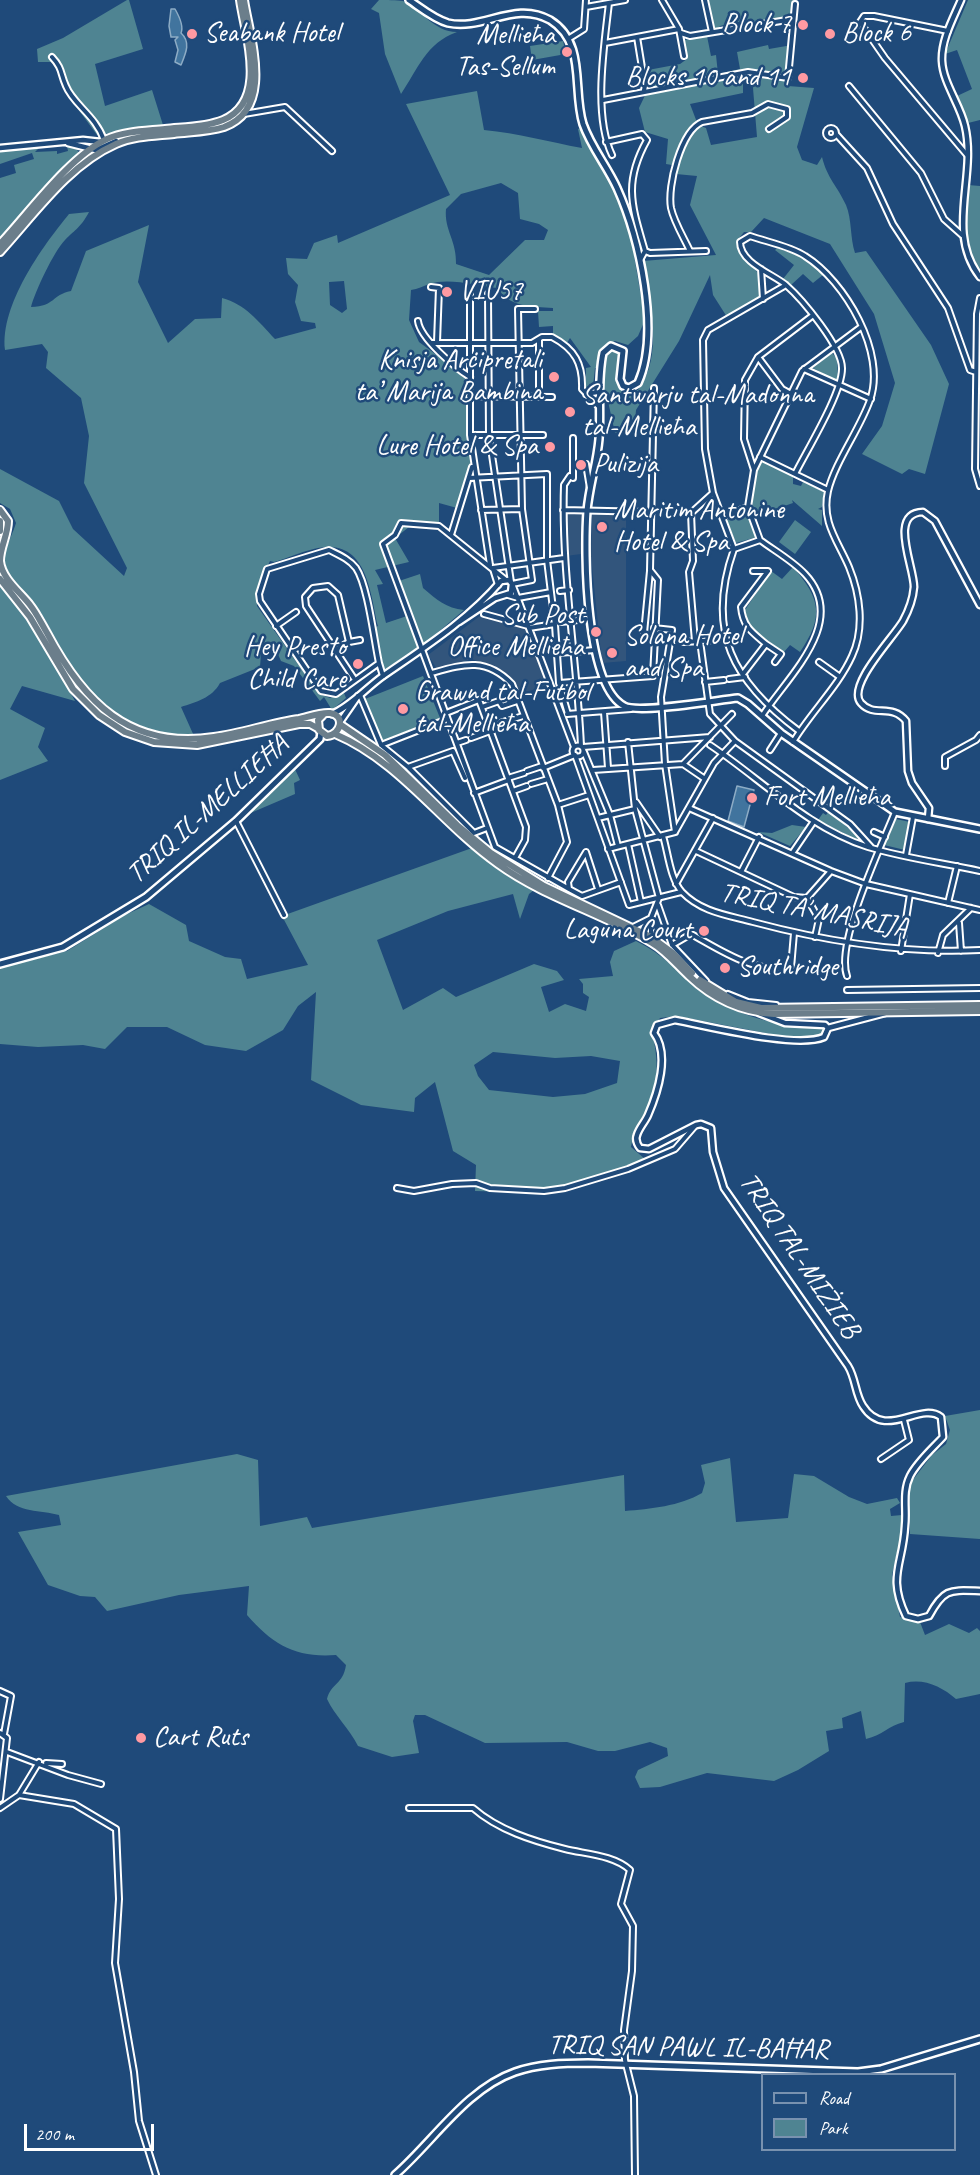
<!DOCTYPE html>
<meta charset="utf-8">
<style>
body{margin:0}
#map{position:relative;width:980px;height:2175px;overflow:hidden;background:#1f4a7a;font-family:Caveat,sans-serif}
canvas{display:block}
.legend{position:absolute;left:761px;top:2073px;width:195px;height:78px;box-sizing:border-box;background:#1f4a7a;border:2px solid #7992af;margin:0;padding:8px 10px;list-style:none;font-size:18px;color:#fff}
.legend li{display:flex;align-items:center;gap:12px;height:30px}
.legend b{width:30px;border:2px solid #7992af}
.scale{position:absolute;left:24px;top:2124px;width:130px;height:27px;box-sizing:border-box;border:3px solid #fff;border-top:0;padding-left:8px;font-size:18px;line-height:21px;white-space:nowrap;color:#fff;-webkit-text-stroke:4px #1f4a7a;paint-order:stroke}
</style>
<div id="map">
<canvas width="980" height="2175"></canvas>
<ul class="legend">
<li><b style="height:8px;background:#1f4a7a"></b>Road</li>
<li><b style="height:16px;background:#4f8492"></b>Park</li>
</ul>
<div class="scale">200 m</div>
</div>
<script>
const c = document.querySelector('canvas').getContext('2d');
c.lineJoin = 'round';
function fill(path, color) {
  c.fillStyle = color;
  c.fill(path, 'evenodd');
}
function trace(path, color, width, dash) {
  c.strokeStyle = color;
  c.lineWidth = width;
  c.lineCap = dash ? 'butt' : 'round';
  c.setLineDash(dash || []);
  c.stroke(path);
}
function label(font, color, halo, rows, align = 'center') {
  c.font = font + ' Caveat,sans-serif';
  c.lineWidth = 5;
  c.setLineDash([]);
  c.textBaseline = 'middle';
  c.strokeStyle = halo;
  c.fillStyle = color;
  for (const [text, x, y, turn = 0] of rows) {
    c.save();
    c.translate(x, y);
    c.rotate((+turn || 0) * Math.PI / 180);
    c.textAlign = isNaN(turn) ? turn : align;
    if (halo) c.strokeText(text, 0, 0);
    c.fillText(text, 0, 0);
    c.restore();
  }
}
const built = new Path2D(`
 M566 512H582L581 554 566 556Z
 M592 515H626V661L602 663 591 556Z
 M480 616 527 629 547 685 518 695 503 672 472 659 437 669 428 655Z`);
const green = new Path2D(`
 M127 0H129L143 49 95 64 105 106 152 90 163 125 97 135 62 87 60 73 54 62H38L37 49 63 38Z
 M379 0C386 0 397 0 403 1 422 10 434 32 457 32 426 43 418 69 401 94L385 54 379 13 371 9Z
 M708 0H797L796 4H793L792 15 750 25 748 20 720 26 718 30 713 28Z
 M968 0H980V120L968 123 957 96 972 89 957 50 945 54Z
 M707 36 711 56 716 55 718 74 740 69 737 52 768 45 769 49 792 45 788 86 814 88 797 147 802 160 817 165 822 157C827 178 838 187 846 205 852 219 850 238 855 253L866 251 931 345 949 384 925 474 909 469 902 474 862 454 882 426 895 383 874 314 830 244 764 218 751 232H744L736 242 762 279 761 297 727 317 713 295 710 275 679 341 636 410 634 434 615 433 607 397 602 393 607 356 612 351 620 354 616 382 626 393 638 390C664 357 650 301 643 261L716 255 690 205 697 176 676 174 672 165 666 164 668 139 645 132 639 108 650 85 648 70 680 64 687 59 684 40ZM752 76 757 137 711 145 706 128 698 125 690 104 743 93V78Z
 M563 41 566 54 532 60 530 46Z
 M477 91 484 130C518 133 549 142 582 148L578 129 584 127 628 220 645 320 638 336 628 345 615 341 606 345 598 368H595L593 387 589 391 586 388V368L591 367 570 338 567 343 553 334V326L539 327 538 311H553V308C532 306 509 308 498 288 478 286 449 277 429 284 423 286 418 289 411 290L409 320 419 342 468 378 471 465 457 508 439 503V524L407 522 409 527 395 538 409 562 375 570 383 584 377 585 386 623 407 616 418 647 384 670 374 628 378 626C371 597 368 546 328 547 311 547 289 558 274 562L270 561C260 582 256 582 257 606L319 694 330 698 344 693 346 698 332 710 324 697 320 701 294 666 281 661 276 650 263 655 261 654 260 667 220 683C212 698 196 702 181 707L194 736C143 734 99 714 70 670 59 652 53 631 41 613 29 597 8 583 5 562 3 550 13 534 16 523L10 509 0 503V469L59 501 73 529 124 576 127 568 84 483 89 436 81 398 46 368 48 352 42 344 5 350C0 305 42 247 69 214L89 212C81 227 76 229 65 240 54 251 35 292 31 307 56 306 51 295 71 291L86 251 149 225 138 282 168 343 195 319 221 318 222 298C245 304 258 321 275 339L316 328 315 323 301 321 295 302 298 285 288 274 286 258 307 259 314 243 337 235 338 243 450 195 406 104ZM501 183 518 193 520 219 539 224 548 230 544 240H525L489 275 456 264C457 241 444 230 446 209L461 194ZM344 281 347 309 342 313 330 305 329 282Z
 M67 146H75L79 153 74 162 0 242V178L16 173 14 165 34 159 32 153 0 164V150L39 148 35 152 57 151V154L68 151Z
 M968 185 980 186V273C961 248 967 215 968 185Z
 M777 248 802 257 824 274 813 283 803 274 791 285 783 279 794 265 775 250Z
 M832 353 837 358 838 379 834 380 813 368Z
 M762 460 793 476V484L801 486 803 482 824 492 822 507 818 509 822 510V526L792 500 793 503 755 516C750 500 750 472 762 460Z
 M746 510 757 537 736 543 727 521 730 516Z
 M795 520 811 532 795 554 779 542Z
 M793 567C821 599 824 617 800 652L790 645 784 652 748 627 743 613 771 571 782 579Z
 M420 574 423 588C437 600 446 608 464 610L422 646 399 581Z
 M0 582 28 614 75 701 22 686 10 709 45 728 38 747 48 761 0 780Z
 M423 676 440 718 382 741 365 699Z
 M294 767 300 780 294 783 295 794 246 815Z
 M829 811 867 845 818 820 823 813 826 815Z
 M896 819 910 822 905 850 884 845Z
 M792 825 806 827 790 846 758 832 772 833Z
 M472 848 534 890 529 894 520 919 513 894 448 911 377 940 403 1010 443 988 456 997 534 964 557 971 564 980 541 987 549 1012 565 1004 586 1011 589 997 583 993V984L579 979 613 976 610 962 614 951 636 941C663 954 682 975 706 993 737 1018 786 1028 825 1026L827 1031 822 1036 786 1037 677 1016 660 1018 652 1032C659 1061 659 1086 646 1114 640 1126 633 1134 631 1147L645 1159 552 1193 475 1191 476 1165 453 1151 435 1082 415 1098 414 1112 361 1105 311 1080 316 992 298 1006 283 1030 246 1051 205 1045 167 1027H127L105 1049 83 1045 38 1047 0 1044V968L67 951 125 915 149 904 186 925 189 941 225 957 241 959 247 979 308 965 282 916ZM493 1052 555 1058 591 1056 620 1061 617 1083 585 1094 553 1097 489 1090 478 1076 474 1065Z
 M980 1410V1539L910 1534 909 1485 932 1455 946 1444 950 1430 945 1416Z
 M237 1454 258 1460 260 1526 307 1517 312 1528 624 1475 625 1511C650 1509 680 1506 702 1493L705 1483 701 1465 730 1458 736 1522 788 1518 794 1474 814 1476 849 1497 867 1504 897 1498 900 1503 890 1509 891 1516 902 1515 903 1526 892 1575 900 1617 920 1622 925 1635 949 1624 969 1633 977 1628 980 1631V1694L956 1699C942 1687 924 1678 905 1683L904 1722C888 1726 883 1735 866 1739L861 1711 842 1718 843 1728 826 1731 829 1751 798 1770 774 1781 707 1773 660 1787 640 1788 635 1777 638 1770 668 1756 667 1748 650 1742 615 1751H598L567 1742 485 1743 425 1715H415L413 1721 419 1753 392 1757 358 1746C349 1728 335 1716 327 1699 331 1683 343 1685 346 1665L336 1655C296 1658 273 1645 247 1615L249 1586 179 1595 107 1611 95 1597 80 1596 48 1585 18 1532 61 1525 59 1515C41 1510 17 1513 6 1496Z`);
const water = new Path2D(`
 M171 9H175C179 16 184 26 181 33 191 42 186 53 181 65L175 62 178 50 175 40 178 37H171L169 26Z
 M737 786 754 790 744 827 728 821Z`);
const minor = new Path2D(`
 M662 0 679 29 684 56
 M705 0 712 32
 M609 3C604 47 593 115 612 155
 M586 7 625 0
 M948 31 874 16H864L860 22 885 58 967 155
 M681 33 690 36 793 19
 M637 37 645 86 644 90
 M568 39 584 29 586 0
 M605 43 679 29
 M52 57C63 69 60 73 66 86 73 104 96 116 104 140
 M849 86 921 173 944 219 962 235
 M603 100 748 72 788 78 795 4
 M244 114 285 107 332 151
 M826 133a5 5 0 1 1 10 0a5 5 0 1 1-10 0Z
 M836 134 867 168 893 224 948 308 970 370 976 372
 M606 142 642 134 647 140C623 183 632 206 645 251
 M690 251C684 238 674 222 671 208 667 186 681 131 702 122L752 113 768 104 787 109V117L769 129
 M640 260 645 251 650 253 706 251
 M761 269 763 299
 M431 287 439 288 437 342
 M470 291V435L490 565
 M488 294 489 435 511 582
 M980 298 977 314 975 469 980 486
 M418 321C420 338 455 368 470 377
 M431 343H532L542 337H552C575 349 583 364 582 389L599 407
 M758 357 782 389 791 394
 M804 369 871 399
 M586 394 598 392
 M469 396 552 397
 M539 396V340
 M470 435H543
 M573 438V478L570 476 564 485C561 572 577 658 581 746
 M760 457 828 490
 M586 464 590 488
 M754 470 802 371 861 327
 M547 474V560L555 625 559 683 568 714
 M469 478 547 474
 M481 510 522 509
 M563 510 652 512
 M723 516 748 507
 M451 535 472 467
 M760 540 748 507 754 470 744 439 745 380 758 357 812 316
 M760 540C775 551 793 561 805 574 850 622 787 677 762 716
 M734 549 713 493 705 449 703 340 708 330 786 285
 M734 549C705 631 733 682 799 731
 M734 549 760 540
 M329 550C339 555 349 559 356 568 368 586 374 640 379 663L336 694 321 691 260 601 259 594 267 569Z
 M493 568 564 558
 M493 569 498 585
 M506 580 439 526 401 523 395 535 383 544 495 847 569 889
 M512 584 532 580 522 509 518 309H535
 M513 586 574 747
 M560 591 569 590
 M508 595 518 598 551 592
 M484 614 528 626
 M561 622 586 619
 M276 626 296 612
 M529 628 555 624
 M654 628 672 630 661 697 665 764 675 832
 M644 633 650 571
 M695 641 689 572 693 561 691 513 713 493
 M700 641 710 714 735 741 850 824 871 847
 M349 642 360 640
 M684 642 717 640
 M766 644 781 654 775 662
 M335 650 349 642 338 595 328 586 313 588 305 597 306 606 355 680
 M558 653 595 650
 M819 662 840 677
 M379 663 383 676
 M432 673C464 664 486 657 512 684L558 805 567 842 548 878
 M743 674 766 644C752 632 743 627 741 607L768 571H753
 M729 679 745 677
 M705 682 724 680
 M559 683 653 676 658 580 650 570 654 388
 M360 695 381 745 408 767 474 833 487 828
 M482 707 499 701 502 706 517 701
 M604 712 608 768
 M446 713 479 700 526 827 525 840 515 858
 M567 714 631 709
 M510 720 523 716
 M489 727 506 721
 M471 738 490 731
 M628 742 635 809 659 898 651 918 633 927
 M793 742C811 712 838 687 852 656 865 628 860 594 849 567 838 541 821 522 828 491 835 462 860 429 870 400 887 353 845 281 805 256 790 246 767 242 750 236L740 242C740 263 773 274 786 285 802 299 843 348 842 369 842 393 807 450 795 474
 M457 743 466 740
 M381 745 445 720
 M710 745C761 779 808 828 868 847 904 858 943 863 980 871
 M572.5 751a5.5 5.5 0 1 1 11 0a5.5 5.5 0 1 1-11 0Z
 M583 747 710 737
 M770 750 781 733
 M584 752 610 815 618 846
 M683 764 732 714
 M945 766V757L976 740 980 735
 M408 767 453 751 465 778
 M543 768 575 755 629 905 681 892
 M593 770 683 764 705 779
 M527 771 542 766
 M508 778 524 773
 M531 784 548 779
 M513 791 527 786
 M474 793 509 780
 M636 802 660 837
 M558 805 589 795
 M689 808 831 871 866 884 980 910
 M598 818 635 809
 M236 821 284 915
 M874 832 885 837
 M663 836C668 852 670 879 682 892 701 912 727 915 753 922 828 942 902 954 980 950
 M628 844 641 902
 M608 849 675 832 714 763 735 741
 M696 851 794 897 807 898 831 871
 M793 852 814 821
 M906 855 913 817
 M741 872 759 837
 M676 884 713 818
 M598 889 586 852 568 882 569 889 582 896 621 882
 M807 898 819 919 815 937
 M948 903 957 866
 M658 905 672 945 706 981
 M959 923 961 951
 M651 937V919
 M672 945 691 934C722 951 753 973 791 968L794 933
 M901 951 910 894
 M938 953 943 935 971 908
 M847 976C835 943 881 847 895 812
 M847 990 980 988
 M728 994 748 1002 776 1005
 M397 1188 414 1191 452 1184 476 1183 490 1188 544 1191 565 1188 628 1169 675 1149 695 1126
 M881 1459 909 1440 904 1420
 M0 1691 11 1696 4 1734
 M0 1733 7 1738 0 1799
 M7 1752 68 1775 101 1784
 M46 1763 62 1764
 M19 1795 74 1804 116 1829 119 1899 115 1963 134 2072 139 2121 156 2175
 M0 1808 19 1795 39 1762
 M409 1808H473C498 1830 533 1841 565 1849 585 1854 614 1855 630 1870L621 1904 633 1926 632 1971 624 2030 625 2060 634 2096 635 2175`);
const tertiary = new Path2D(`
 M961 0C953 19 941 40 942 61 943 83 960 104 965 126 977 177 945 232 980 277
 M68 143 96 150 116 141
 M0 148 83 140 101 142
 M332 714C351 706 366 688 383 676 425 647 468 620 501 581L509 580 512 584 511 593 495 598 459 622
 M340 722 358 696
 M928 819 929 808 912 783 908 771 906 721C892 703 874 718 861 703 846 686 893 638 903 621 909 610 913 599 914 587 914 566 888 513 923 512L935 521 980 605
 M759 1013 785 1023 825 1025 828 1028
 M885 1013 828 1028 824 1037C796 1049 708 1026 675 1020L657 1025 654 1033C670 1054 658 1092 648 1115 645 1122 639 1128 637 1135 635 1140 637 1144 640 1148L649 1149 696 1125 701 1124 711 1128 713 1152 724 1188 848 1366C856 1379 855 1394 863 1406 885 1441 920 1401 941 1417L943 1437C932 1449 917 1462 910 1476 902 1492 907 1509 905 1526 903 1565 887 1576 906 1616L918 1619 929 1616C944 1588 950 1590 980 1591`);
const secondary = new Path2D(`
 M409 0C421 8 434 19 448 23 483 31 515 0 550 20 587 43 572 89 583 124 591 147 607 166 617 188 639 237 661 332 638 383L629 388 623 386 620 379 623 351 611 346 603 353C597 381 601 410 599 439 597 463 589 487 587 511 584 553 585 685 624 706 638 714 717 700 738 698L748 704 781 733 895 812 980 829
 M0 964 63 947 146 897 236 821 320 739 321 732
 M395 2175C433 2142 466 2089 515 2072 538 2064 563 2063 588 2063L858 2072 881 2069 980 2039`);
const trunk = new Path2D(`
 M0 244C29 213 70 156 107 139 125 131 146 131 165 129 184 127 206 127 223 120 269 101 245 36 240 0
 M0 252C34 215 68 165 116 144 134 136 155 136 174 134 190 132 208 132 224 127 275 108 250 39 244 0
 M0 510 8 521C8 535 0 547 0 561 2 579 20 592 30 605 37 614 41 623 47 633 83 701 129 750 214 737 243 733 270 723 299 719 308 717 321 712 330 713 346 715 341 735 327 736L319 730 318 720 324 714
 M0 521V531
 M0 579 30 617 73 689 99 715 125 732 154 742 197 745 299 724H310L319 729
 M341 725 385 755 457 825 491 853 544 886 651 937 674 954 692 973
 M335 734C401 762 440 823 498 864 545 898 602 913 652 943 666 951 677 965 689 976 713 999 742 1012 774 1014L980 1011
 M700 980 736 1002 761 1008 980 1005`);
const markers = [
 [803,25,6,"#ff9aa2"],
 [192,34,6,"#ff9aa2"],
 [830,34,6,"#ff9aa2"],
 [567,52,6,"#ff9aa2"],
 [803,78,6,"#ff9aa2"],
 [447,292,6,"#ff9aa2"],
 [554,377,6,"#ff9aa2"],
 [570,412,6,"#ff9aa2"],
 [550,447,6,"#ff9aa2"],
 [581,465,6,"#ff9aa2"],
 [602,527,6,"#ff9aa2"],
 [596,632,6,"#ff9aa2"],
 [612,653,6,"#ff9aa2"],
 [358,664,6,"#ff9aa2"],
 [403,709,6,"#ff9aa2"],
 [752,798,6,"#ff9aa2"],
 [704,931,6,"#ff9aa2"],
 [725,968,6,"#ff9aa2"],
 [141,1738,6,"#ff9aa2"]
];
const poiNames = [
 ["Block 7",791,25,"right"],
 ["Seabank Hotel",204,34],
 ["Block 6",842,34],
 ["Mellieħa",555,36,"right"],
 ["Tas-Sellum",555,68,"right"],
 ["Blocks 10 and 11",791,78,"right"],
 ["VIU57",459,292],
 ["Knisja Arċipretali",542,361,"right"],
 ["ta’ Marija Bambina",542,393,"right"],
 ["Santwarju tal-Madonna",582,396],
 ["tal-Mellieħa",582,428],
 ["Lure Hotel & Spa",538,447,"right"],
 ["Pulizija",593,465],
 ["Maritim Antonine",614,511],
 ["Hotel & Spa",614,543],
 ["Sub Post",584,616,"right"],
 ["Office Mellieħa",584,648,"right"],
 ["Solana Hotel",624,637],
 ["and Spa",624,669],
 ["Hey Presto",346,648,"right"],
 ["Child Care",346,680,"right"],
 ["Grawnd tal-Futbol",415,693],
 ["tal-Mellieħa",415,725],
 ["Fort Mellieħa",764,798],
 ["Laguna Court",692,931,"right"],
 ["Southridge",737,968],
 ["Cart Ruts",153,1738]
];
const streetNames = [
 ["TRIQ IL-MELLIEĦA",208,810,-42],
 ["TRIQ TA' MASRIJA",814,911,11],
 ["TRIQ TAL-MIŻIEB",799,1256,56],
 ["TRIQ SAN PAWL IL-BAĦAR",688,2048,1]
];
fill(built, '#32557c');
fill(green, '#4f8492');
fill(water, '#41749e');
trace(water, '#8dacc5', 1.5);
trace(minor, '#fff', 8);
trace(tertiary, '#fff', 9);
trace(secondary, '#fff', 10);
trace(trunk, '#fff', 10);
trace(minor, '#1f4a7a', 4);
trace(tertiary, '#1f4a7a', 4.5);
trace(secondary, '#1f4a7a', 5);
trace(trunk, '#6b7e8b', 6);
for (const [x, y, r, color] of markers) {
  const dot = new Path2D();
  dot.arc(x, y, r, 0, 2 * Math.PI);
  c.fillStyle = color;
  c.fill(dot);
  trace(dot, '#1f4a7a', 2);
}
label('28px', '#fff', '#1f4a7a', poiNames, 'left');
label('28px', '#fff', '#1f4a7a', streetNames);
</script>
